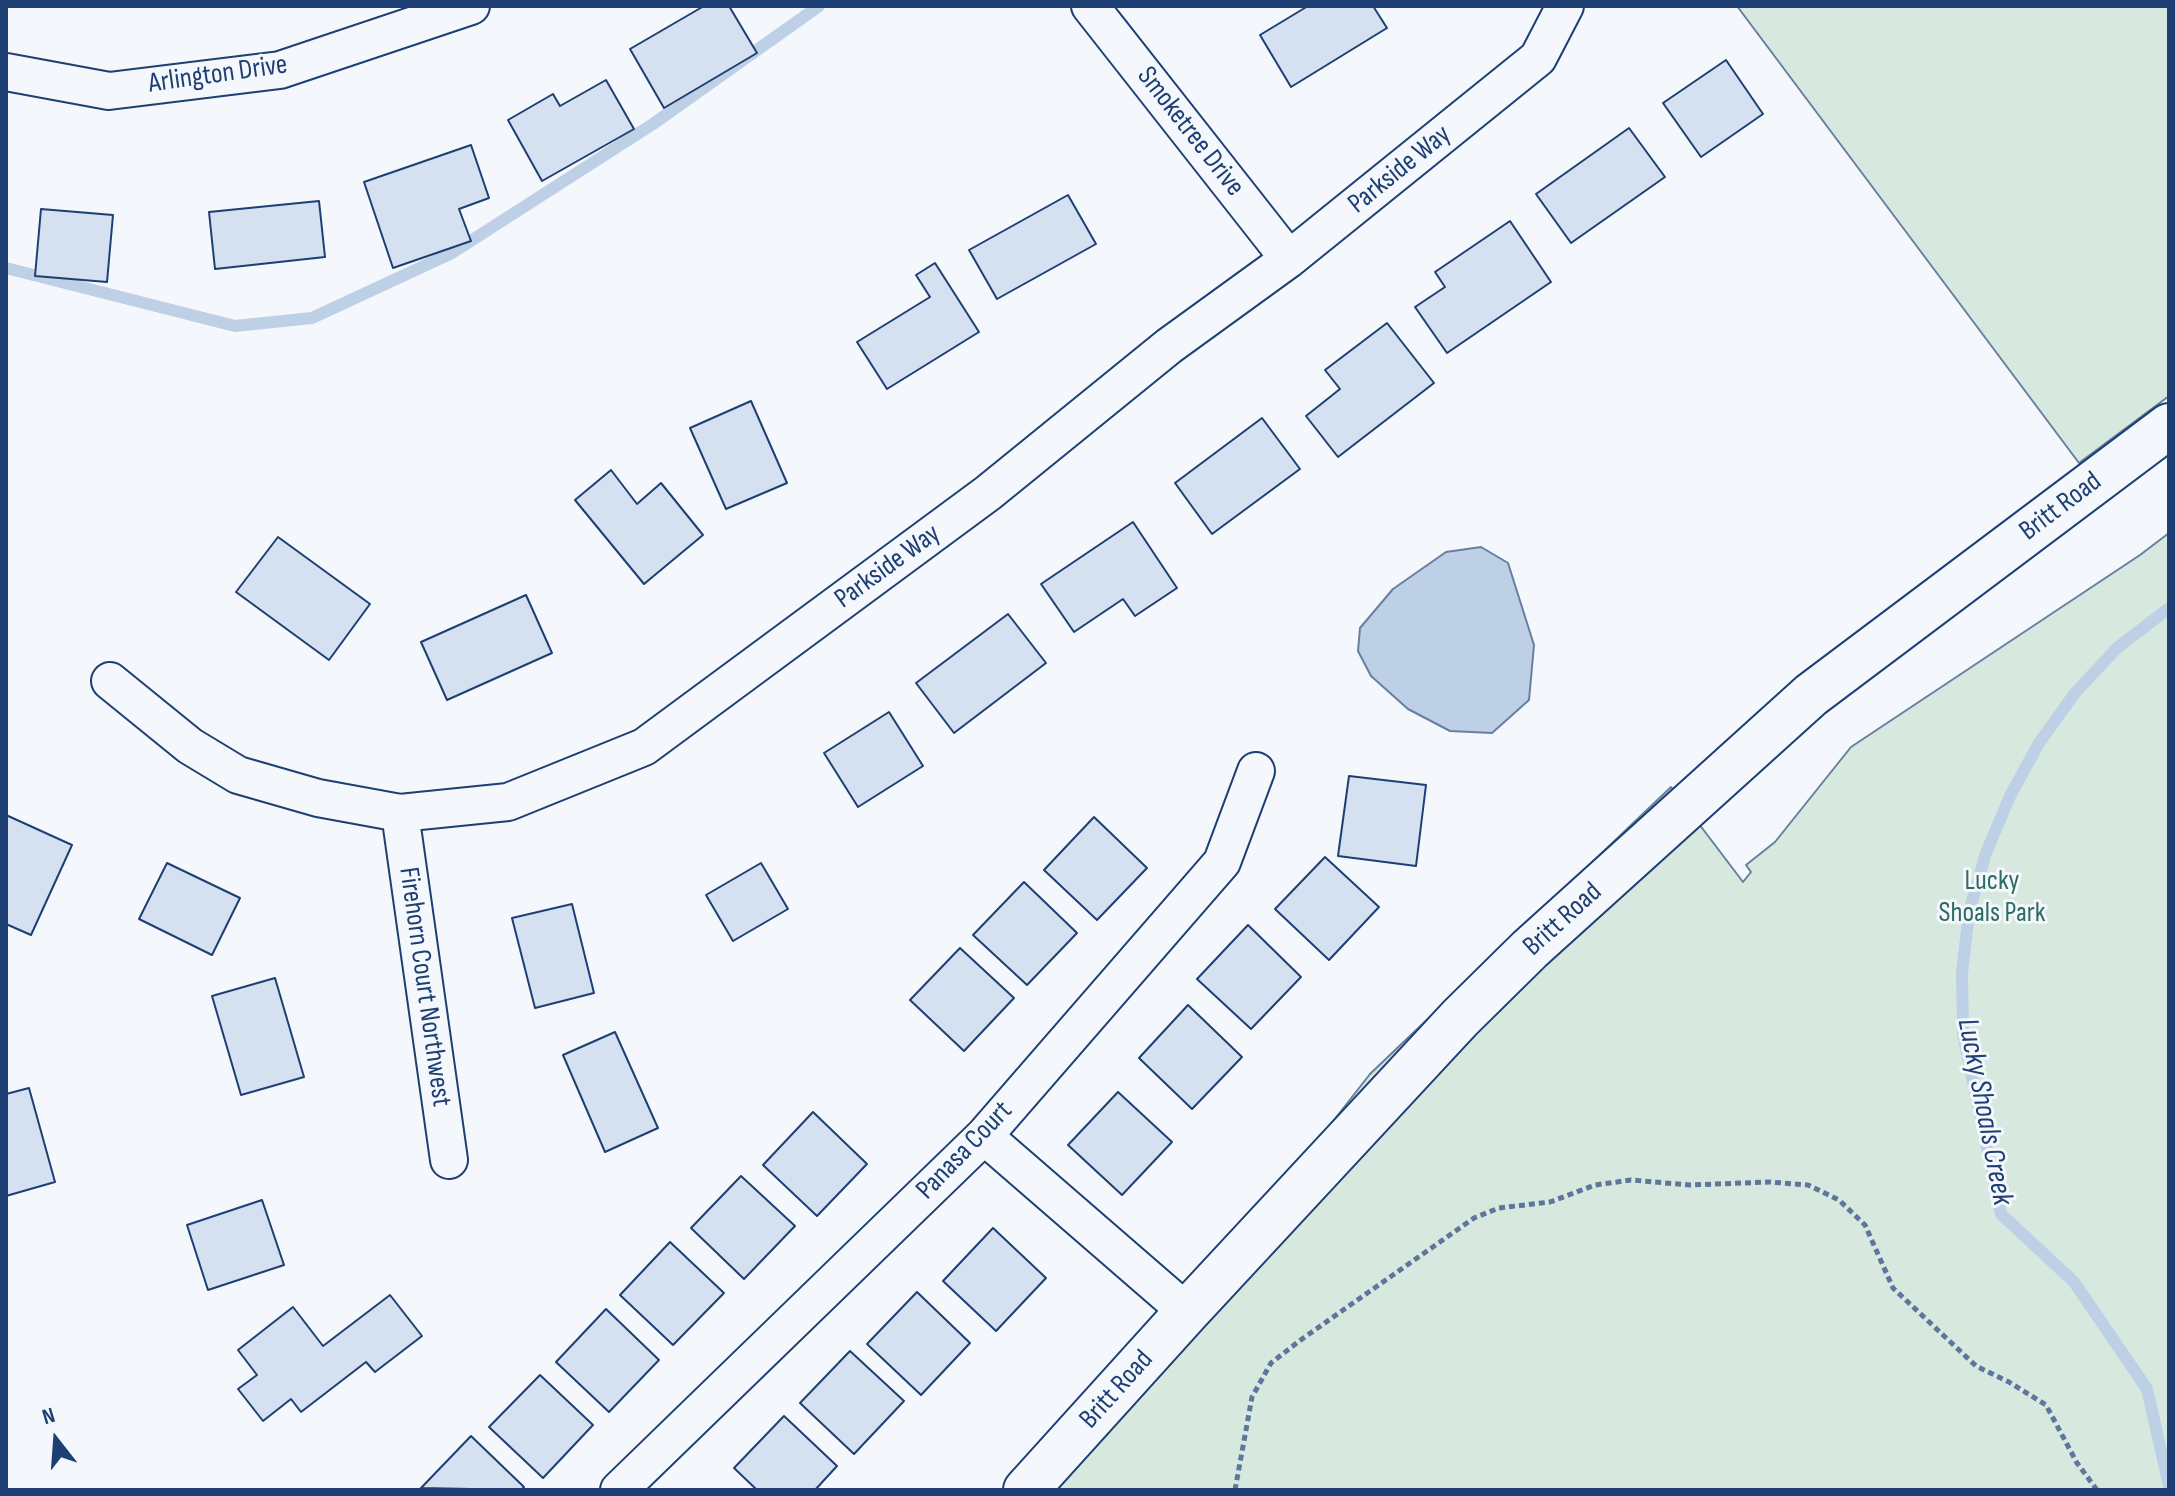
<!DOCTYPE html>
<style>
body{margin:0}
#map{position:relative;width:2175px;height:1496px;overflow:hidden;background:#f4f7fb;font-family:"Sofia Sans Condensed",sans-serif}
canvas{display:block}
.frame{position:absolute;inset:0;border:8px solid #1d3f73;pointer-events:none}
.north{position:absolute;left:16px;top:1400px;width:80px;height:80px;-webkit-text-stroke:6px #f4f7fb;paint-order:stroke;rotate:343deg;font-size:22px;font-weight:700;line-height:32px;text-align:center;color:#1d3f73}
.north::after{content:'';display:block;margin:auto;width:28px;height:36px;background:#1d3f73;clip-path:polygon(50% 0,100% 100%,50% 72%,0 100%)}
</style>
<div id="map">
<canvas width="2175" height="1496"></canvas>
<div class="frame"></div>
<div class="north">N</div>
</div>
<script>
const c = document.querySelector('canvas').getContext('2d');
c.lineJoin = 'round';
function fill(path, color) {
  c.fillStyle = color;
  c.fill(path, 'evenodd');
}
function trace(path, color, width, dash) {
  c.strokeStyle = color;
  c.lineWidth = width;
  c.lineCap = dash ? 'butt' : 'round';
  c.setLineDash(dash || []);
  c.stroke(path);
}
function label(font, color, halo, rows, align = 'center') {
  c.font = font + ' "Sofia Sans Condensed",sans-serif';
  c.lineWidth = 6;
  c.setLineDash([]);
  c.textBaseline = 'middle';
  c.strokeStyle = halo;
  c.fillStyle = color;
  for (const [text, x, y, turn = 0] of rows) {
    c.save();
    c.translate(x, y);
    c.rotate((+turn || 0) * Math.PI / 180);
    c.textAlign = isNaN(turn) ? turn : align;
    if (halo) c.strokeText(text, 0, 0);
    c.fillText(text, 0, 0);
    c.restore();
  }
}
const green = new Path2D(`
 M1737 6H2169V396L2079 463Z
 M2169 533V1490H1045L1370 1074 1671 787 1743 882 1751 872 1746 865 1775 842 1851 747 2140 555Z`);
const water = new Path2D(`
 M1481 547 1508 563 1534 645 1529 700 1492 733 1450 731 1408 709 1371 676 1358 651 1360 628 1393 589 1446 552Z`);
const stream = new Path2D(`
 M6 268 235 326 312 318 452 253 653 124 819 6
 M2169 608 2117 648 2075 693 2039 743 2010 796 1986 853 1969 912 1962 973 1963 1034 2001 1214 2074 1282 2147 1389 2169 1486`);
const building = new Path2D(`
 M704 6H729L757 53 664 108 630 49Z
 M1308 6H1373L1387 28 1291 87 1260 35Z
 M1726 60 1763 114 1701 157 1663 103Z
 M606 80 634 129 542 181 508 120 553 94 560 106Z
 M1629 128 1665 177 1571 243 1536 194Z
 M471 145 489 198 459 209 471 241 393 268 364 182Z
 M1068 195 1096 244 997 299 969 250Z
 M319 201 325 257 215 269 209 212Z
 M41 209 113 215 107 282 35 276Z
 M1510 221 1551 282 1447 353 1415 307 1445 287 1435 272Z
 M935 263 979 332 887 389 857 342 930 297 916 275Z
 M1387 323 1434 383 1338 457 1306 416 1340 389 1325 370Z
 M751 401 787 483 726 509 690 428Z
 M1262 418 1300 469 1212 534 1175 483Z
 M611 470 637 504 661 483 703 535 644 584 575 500Z
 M1133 522 1177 588 1135 616 1123 599 1074 632 1041 584Z
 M278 537 370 604 329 660 236 592Z
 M526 595 552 653 447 700 421 642Z
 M1008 614 1046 663 954 733 916 683Z
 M889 712 923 766 858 807 824 753Z
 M1349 776 1426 785 1416 866 1338 856Z
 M6 815 72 845 31 935 6 924Z
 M1094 817 1147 868 1097 920 1044 870Z
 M1325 857 1379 907 1329 960 1275 909Z
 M167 863 240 898 212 955 139 919Z
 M761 863 788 909 733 941 706 895Z
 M1024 882 1077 933 1027 985 973 935Z
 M572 904 594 993 535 1008 512 918Z
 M1248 925 1301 977 1251 1029 1197 979Z
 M960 948 1014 998 964 1051 910 1000Z
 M275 978 304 1077 241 1095 212 996Z
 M1188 1005 1242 1057 1192 1109 1139 1058Z
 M615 1032 658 1128 605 1152 563 1055Z
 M29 1088 55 1182 6 1196V1094Z
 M1118 1092 1172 1142 1122 1195 1068 1145Z
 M813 1112 867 1164 817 1216 763 1165Z
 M741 1176 795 1226 744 1279 691 1228Z
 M262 1200 284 1265 208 1290 187 1225Z
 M993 1228 1046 1278 996 1331 943 1281Z
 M670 1242 724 1293 673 1345 620 1295Z
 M917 1292 970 1343 921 1395 867 1344Z
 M390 1295 422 1336 375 1372 366 1362 301 1412 291 1399 263 1421 238 1389 257 1375 238 1350 293 1307 323 1346Z
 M606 1309 659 1360 609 1412 556 1362Z
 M850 1351 904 1401 854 1454 800 1403Z
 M540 1375 593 1425 543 1478 489 1427Z
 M784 1416 837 1466 815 1490H757L734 1468Z
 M471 1436 524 1487 521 1490 421 1488Z`);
const path = new Path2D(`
 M1235 1490 1252 1397 1271 1363 1302 1339 1474 1218 1499 1208 1550 1202 1595 1185 1631 1180 1690 1185 1770 1182 1808 1185 1839 1200 1865 1225 1893 1288 1976 1366 2009 1382 2046 1405 2077 1463 2097 1490`);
const minor = new Path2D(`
 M1090 6 1289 259
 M6 72 109 91 280 70 471 6
 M110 681 190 746 238 775 318 798 400 813 508 802 644 747 988 493 1169 346 1289 259 1538 58 1565 6
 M400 813 449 1160
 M984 1136 1187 1312
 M619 1490 984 1136 1222 862 1256 771`);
const tertiary = new Path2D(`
 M1026 1490 1187 1312 1460 1018 1530 949 1811 695 2169 426`);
const streetNames = [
 ["Arlington Drive",218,75,-8],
 ["Smoketree Drive",1190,132,52],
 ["Parkside Way",1400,170,-39],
 ["Britt Road",2061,507,-37],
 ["Parkside Way",888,567,-36],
 ["Britt Road",1563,920,-42],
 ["Firehorn Court Northwest",424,987,82],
 ["Panasa Court",965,1151,-46],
 ["Britt Road",1117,1390,-48]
];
const parkNames = [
 ["Lucky",1992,882],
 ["Shoals Park",1992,914]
];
const waterNames = [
 ["Lucky Shoals Creek",1984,1112,79]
];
fill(green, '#d7e8df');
trace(green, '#687fa3', 2);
fill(water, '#bed0e5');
trace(water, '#687fa3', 2);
trace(stream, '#bed0e5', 12);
fill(building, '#d5e0f0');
trace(building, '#1d3f73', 2);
trace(minor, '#1d3f73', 40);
trace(tertiary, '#1d3f73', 48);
trace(path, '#5e769c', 5, [6, 4]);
trace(minor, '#f4f7fb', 36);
trace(tertiary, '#f4f7fb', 44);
label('28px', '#1d3f73', '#f4f7fb', streetNames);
label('28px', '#2c6c60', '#f4f7fb', parkNames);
label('italic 30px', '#1d3f73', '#f4f7fb', waterNames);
</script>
